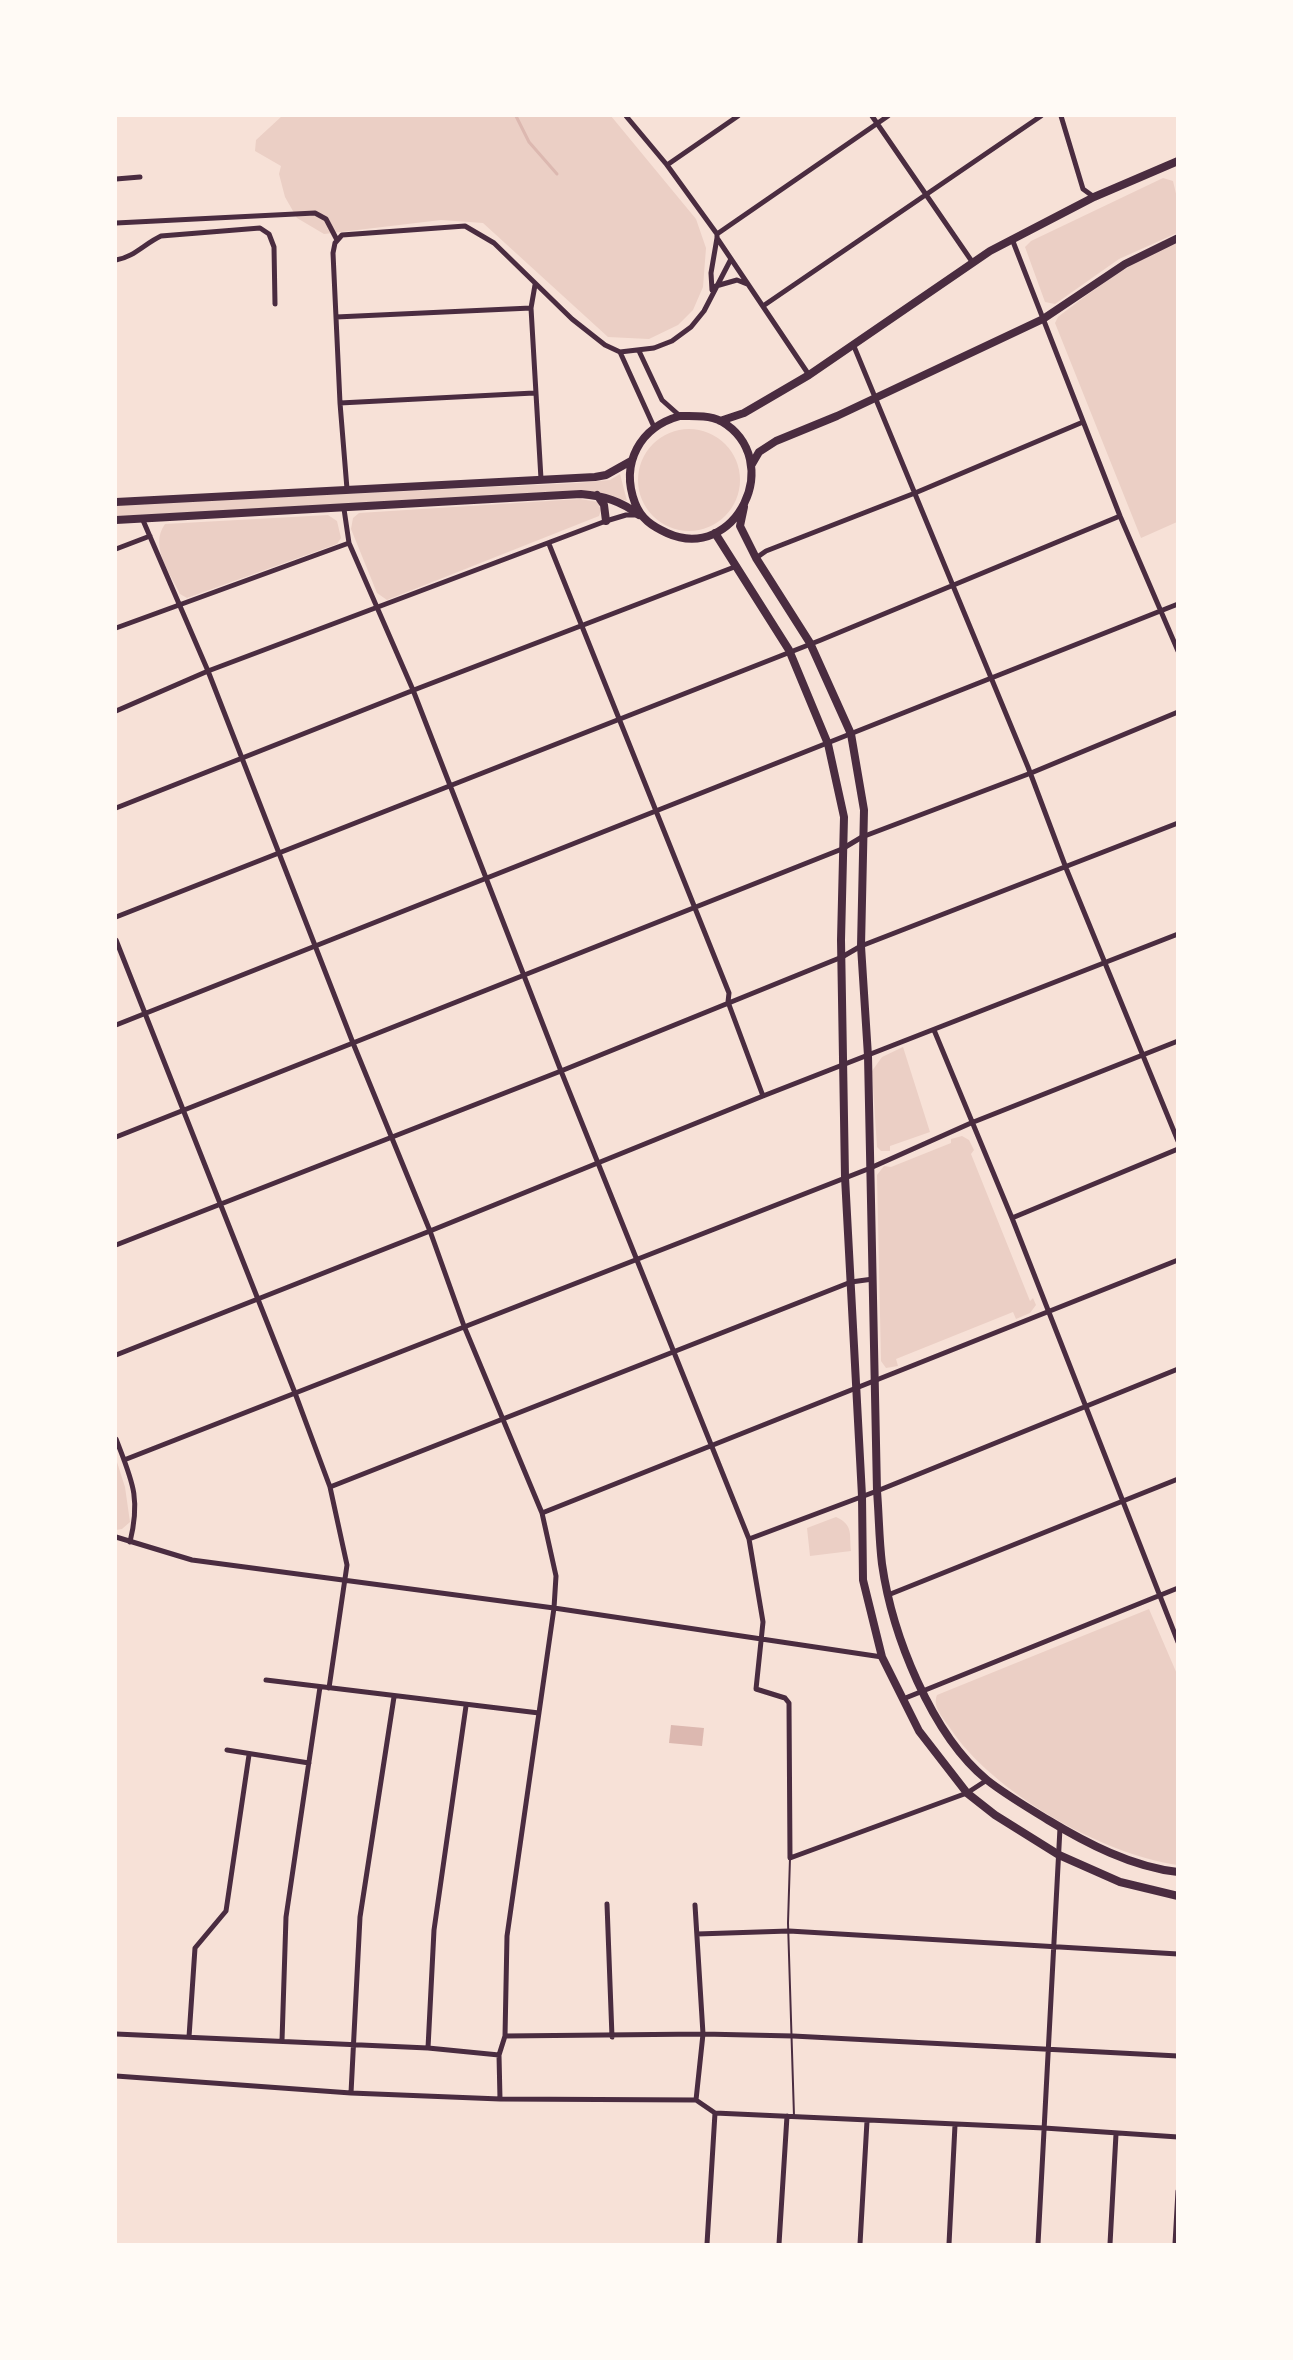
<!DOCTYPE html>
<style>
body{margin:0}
#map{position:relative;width:1293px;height:2360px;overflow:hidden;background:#f7e1d7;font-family:"Public Sans",sans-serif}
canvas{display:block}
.frame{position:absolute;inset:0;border:117px solid #fffaf5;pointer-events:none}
</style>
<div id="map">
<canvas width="1293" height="2360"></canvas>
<div class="frame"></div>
</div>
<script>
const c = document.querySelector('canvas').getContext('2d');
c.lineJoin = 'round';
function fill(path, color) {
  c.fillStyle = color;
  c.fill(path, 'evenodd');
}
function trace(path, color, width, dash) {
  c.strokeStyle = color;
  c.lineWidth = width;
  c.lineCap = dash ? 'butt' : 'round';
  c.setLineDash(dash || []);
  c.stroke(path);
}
const green = new Path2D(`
 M282 116H611L696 219 706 248 703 287 693 310 678 325 649 339 608 337 483 223 441 220 324 234 297 218 285 197 279 174 281 166 255 151 256 140Z
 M1163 178 1173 181 1177 198V233L1119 259 1055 304 1045 302 1025 247 1031 241Z
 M1177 243V522L1141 538 1055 323 1058 317C1096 288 1132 260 1177 243Z
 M638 480a51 51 0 1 1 102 0a51 51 0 1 1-102 0Z
 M620 474 627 501 597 493 116 516V505L577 483 610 480Z
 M580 499 598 502 601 510 599 516 387 600 377 593 351 529 353 518 359 513Z
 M328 515 337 521 341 538 337 544 187 598 180 594C170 573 149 546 165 524Z
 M903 1047 930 1132 890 1146V1151H881L877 1147 872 1071 882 1057Z
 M962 1136 969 1140 974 1150 971 1154 1030 1301 1033 1298 1036 1305 1030 1313 1016 1319 1013 1312 896 1359 898 1366 886 1368 881 1361 877 1175 884 1166 891 1167 951 1143V1139Z
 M116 1459 125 1487 130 1522 122 1529 116 1530Z
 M836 1517C854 1525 849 1535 851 1551L810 1556 807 1528Z
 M1149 1609 1177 1674V1865C1102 1854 992 1792 950 1728 943 1718 932 1707 937 1695Z`);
const water = new Path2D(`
 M671 1725 704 1728 702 1746 669 1743Z`);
const stream = new Path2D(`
 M516 116 529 142 557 174`);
const service = new Path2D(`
 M790 1858 788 1923 794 2116`);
const minor = new Path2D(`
 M626 116 667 165 717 234V238L809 375
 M872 116 973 263
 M1061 116 1083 189 1094 197
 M667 165 738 116
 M116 179 140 177
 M116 223 315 213 326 219 337 240
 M717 234 888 116
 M1012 239 1120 516 1178 651
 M116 260C134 257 144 244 161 236L260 228 269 234 274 247 275 304
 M535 285 531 308 541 479
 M716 286 737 280 747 284
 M712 290 711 273 717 238
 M763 306 1041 116
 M336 317 531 308
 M853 344 1028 767 1066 868 1178 1141
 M639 351 662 400 680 416
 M620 352 654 427
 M340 403 534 393
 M347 489 340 403 333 253 335 243 342 235 465 226 494 243 572 319 605 345 620 352 654 348 672 341 691 327 704 311 731 259
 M344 509 349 543 413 690 561 1071 749 1539 763 1622 756 1689 785 1698 789 1703 790 1858 967 1793 987 1780
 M142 518 208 671 353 1043 430 1231 464 1326 542 1513 556 1576 554 1608 507 1936 505 2036 499 2055 500 2099
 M549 544 729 993 728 1002 763 1096
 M116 549 150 536
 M756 558 766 551 915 493 1083 422
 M116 628 349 543
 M116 711 208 671 606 521 626 515H638
 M116 808 419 688 737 566
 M116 917 821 640 1120 516
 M116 940 295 1393 330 1487 347 1565 329 1688
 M116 1025 1178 604
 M934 1030 1012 1218 1178 1642
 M116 1137 842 849 862 837 1031 773 1178 712
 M1012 1218 1178 1149
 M116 1245 561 1071 842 957 861 946 1178 823
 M116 1355 430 1231 763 1096 1178 934
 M116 1439C132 1481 141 1497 130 1542
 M124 1460 868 1169 971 1123 1178 1041
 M330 1487 851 1282 873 1279
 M542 1513 1178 1260
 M116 1537 192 1560 554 1608 882 1657
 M749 1539 877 1491 1178 1369
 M888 1595 1178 1479
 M266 1680 539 1713
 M903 1699 1178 1588
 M227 1750 309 1763
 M607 1904 612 2037
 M695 1905 703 2034 696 2100
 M697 1934 789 1931 1178 1954
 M116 2034 428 2048 499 2055
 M505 2036 703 2034 793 2036 1178 2056
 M189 2037 195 1948 226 1911 249 1755
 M282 2041 286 1917 320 1687
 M428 2048 434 1930 466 1706
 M116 2076 351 2093 500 2099 696 2100 715 2113 1044 2128 1178 2137
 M351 2093 360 1917 394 1697
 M707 2244 715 2113
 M779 2244 787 2116
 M860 2244 867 2121
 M949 2244 955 2125
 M1038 2244 1060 1828
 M1110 2244 1116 2134
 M1175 2244 1178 2191`);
const primary = new Path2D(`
 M680 416C693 416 709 415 721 421 787 460 735 564 667 533 652 526 641 519 635 503 620 463 640 427 680 416Z
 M720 421 744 413 809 375 990 251 1094 197 1178 161
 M752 464 759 452 776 441 837 416 1043 319 1125 264 1178 238
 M597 495 604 505 606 521
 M116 502 595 477 606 475 631 461
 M744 507 740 526 756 558 810 643 851 734 864 810 861 946 868 1056 877 1491C879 1515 879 1540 882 1564 892 1634 931 1734 987 1780 1006 1795 1027 1807 1048 1820 1086 1843 1132 1867 1178 1872
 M116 520 581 494C604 496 621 501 639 515
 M715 533 789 650 828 744 844 817 841 940 845 1177 862 1496 863 1580 882 1657 919 1731 967 1793 995 1815 1059 1855 1120 1882 1178 1896`);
fill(green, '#ebcfc5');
fill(water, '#dcb8b0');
trace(stream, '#dcb8b0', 3);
trace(service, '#4a2c40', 2);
trace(minor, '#4a2c40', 5);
trace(primary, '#4a2c40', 8);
</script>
